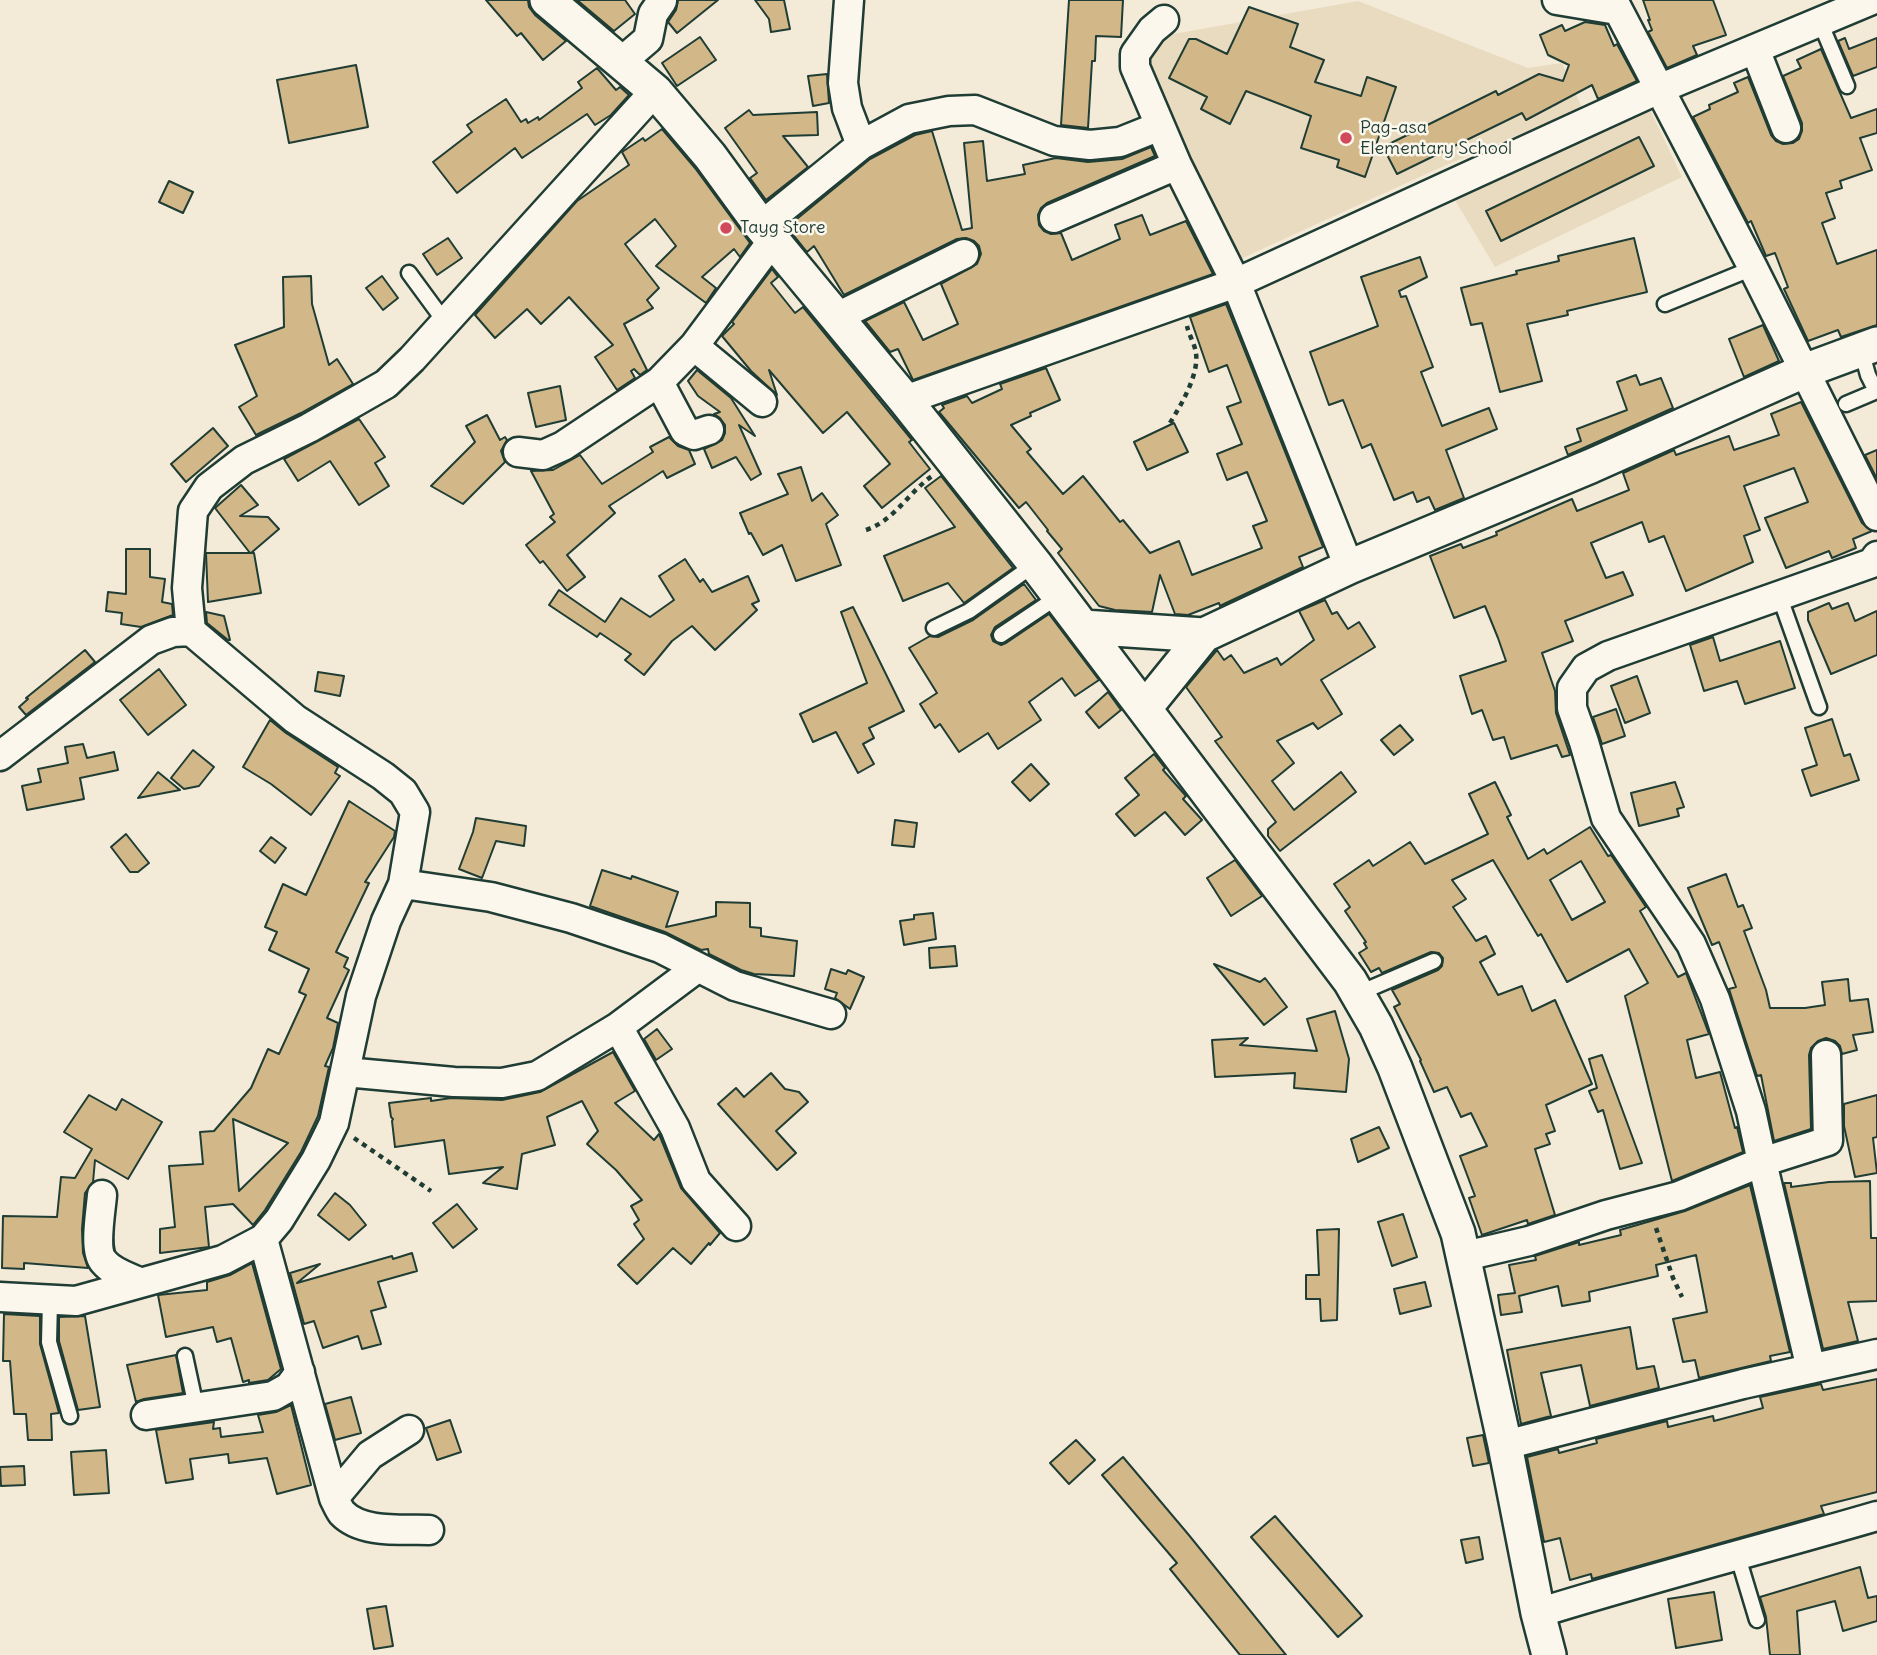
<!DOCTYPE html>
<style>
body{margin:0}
canvas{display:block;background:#f3ead8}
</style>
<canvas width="1877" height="1655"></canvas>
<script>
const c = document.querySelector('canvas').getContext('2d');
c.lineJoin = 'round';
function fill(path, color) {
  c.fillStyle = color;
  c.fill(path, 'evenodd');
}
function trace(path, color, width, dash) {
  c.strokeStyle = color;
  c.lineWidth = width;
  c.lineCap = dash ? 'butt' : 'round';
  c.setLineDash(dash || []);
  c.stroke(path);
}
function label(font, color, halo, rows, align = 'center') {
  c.font = font + ' Delius,sans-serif';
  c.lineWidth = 5;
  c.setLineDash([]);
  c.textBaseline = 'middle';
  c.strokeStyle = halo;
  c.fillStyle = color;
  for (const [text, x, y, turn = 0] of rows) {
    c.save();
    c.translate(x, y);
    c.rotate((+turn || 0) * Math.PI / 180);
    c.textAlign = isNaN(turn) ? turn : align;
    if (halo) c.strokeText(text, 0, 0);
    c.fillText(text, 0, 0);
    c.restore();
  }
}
const built = new Path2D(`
 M1358 1 1528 68 1562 63 1582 108 1437 169 1236 261 1140 40Z
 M1647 103 1682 177 1495 267 1455 200Z`);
const building = new Path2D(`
 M486 0H528L529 7 535 15 566 41 543 60 521 33 517 36Z
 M577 0H625L635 14 614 31Z
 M678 0H718L677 33 668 22 676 10Z
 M755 0H784L790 29 771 32 769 19Z
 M1069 0H1123L1121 37 1096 36 1095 61H1092L1088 128 1061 125Z
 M1643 0H1713L1726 35 1693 46 1697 55 1667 68 1648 32 1652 30 1648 20H1650Z
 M1249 7 1298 24 1290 47 1324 60 1315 82 1361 96 1367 77 1396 87 1365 177 1337 167 1339 160 1301 148 1311 116 1246 91 1230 124 1201 109 1207 97 1169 78 1189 39H1196L1227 54Z
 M1585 22 1605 25 1614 46 1617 44 1637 81 1598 99 1592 85 1526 120 1522 113 1397 174 1383 147 1496 91 1498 95 1539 74 1563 81 1569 65 1548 55 1540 35 1562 25 1565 31Z
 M700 37 716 60 677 86 662 63Z
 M1845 38 1849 49 1877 38V67L1853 76 1838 41Z
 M1821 49 1851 118 1877 109V133L1860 138 1872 170 1840 181 1842 188 1826 193 1835 218 1822 223 1837 264 1877 250V325L1841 337 1838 330 1808 341 1784 289 1788 287 1775 253 1766 256 1751 221 1748 223 1693 117 1710 109 1709 105 1738 92 1734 83 1748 77 1771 135 1776 141 1783 144 1793 143 1799 139 1802 131V123L1783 76 1801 68 1797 60Z
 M356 65 368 127 289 143 277 80Z
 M597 68 616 90 620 87 629 95 611 115 595 125 587 114 522 158 515 148 457 193 433 162 472 132 467 125 506 99 521 122 526 119 528 123 538 117 539 120 582 88 578 82Z
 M827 74 829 103 813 106 808 76Z
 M749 110 753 115 817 112 818 135 783 136 808 167 766 200 750 178 757 173 725 128Z
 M662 129 695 168 750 243 740 257 734 249 702 277 716 288 706 303 656 266 676 246 655 219 625 244 659 288 647 300 653 308 624 324 647 370 640 375 634 369 631 371 635 378 617 390 595 357 613 345 569 297 541 324 527 309 495 338 475 315 577 201 629 165 622 152 643 138 645 141Z
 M932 131 962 230 972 228 964 143 983 141 987 181 1025 174 1023 165 1056 158 1088 162 1122 159 1151 147 1155 156 1047 203 1041 208 1038 215 1039 225 1044 231 1051 234 1061 233 1072 260 1120 239 1115 225 1142 215 1150 235 1186 221 1213 274 913 380 898 349 890 352 865 321 904 302 923 340 958 324 941 284 977 264 981 254 979 246 974 241 966 238 957 239 844 295 814 246 807 252 787 227 870 159 915 135Z
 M1639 137 1654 166 1501 241 1486 211Z
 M169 181 193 192 183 213 159 202Z
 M448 238 462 258 437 275 423 254Z
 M1634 238 1647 292 1567 311 1568 315 1527 324 1542 381 1500 392 1482 323 1471 325 1461 288 1517 274 1516 271 1559 261 1558 256Z
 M1420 257 1427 277 1399 291 1401 297 1406 296 1433 367 1421 372 1442 426 1489 408 1497 429 1446 450 1464 498 1435 510 1429 497 1417 502 1413 492 1394 500 1371 444 1362 448 1343 400 1329 405 1310 352 1378 326 1361 277Z
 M772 269 778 277 771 283 795 313 803 307 912 440 909 442 930 469 882 508 864 486 890 464 847 412 823 433 769 370 777 395 751 371 722 336 734 324 732 322Z
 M311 276 312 304 329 365 337 359 353 384 301 413 256 435 239 407 257 396 235 345 284 327 283 277Z
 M382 276 398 298 383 310 366 288Z
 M1226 304 1323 547 1299 557 1303 567 1226 603 1220 606 1219 603 1188 615 1175 614 1160 575 1152 612 1115 610 1099 606 1058 553 1062 549 1047 531 1048 530 1026 502 1019 508 939 412 944 408 942 405 967 396 972 403 1002 389 1000 384 1046 368 1060 400 1030 413 1031 416 1011 425 1031 449 1027 452 1063 494 1083 476 1120 522 1123 520 1150 553 1179 541 1192 575 1262 548 1253 526 1267 521 1247 472 1227 480 1217 454 1242 444 1227 407 1241 402 1227 365 1209 372 1190 317Z
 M1763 325 1779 361 1744 377 1729 339Z
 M697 370 731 398 755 436 739 425 761 474 751 480 736 457 712 468 704 449 722 440 725 433V425L720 418 714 414 720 412 698 396 688 381Z
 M1636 375 1640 385 1661 378 1673 408 1568 455 1565 447 1581 441 1577 429 1627 410 1617 382Z
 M560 386 566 420 536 427 528 393Z
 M1801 402 1862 523 1872 531 1853 539 1856 548 1832 558 1829 551 1786 568 1765 518 1808 502 1794 468 1744 486 1760 530 1744 536 1753 562 1686 591 1664 536 1649 542 1642 522 1591 543 1606 578 1623 572 1633 595 1565 621 1573 641 1542 653 1555 691 1556 713 1570 755 1562 757 1557 745 1511 759 1504 737 1493 740 1482 710 1472 714 1460 676 1506 661 1498 638 1485 606 1454 618 1430 556 1461 544 1463 548 1497 535 1496 532 1572 499 1577 511 1629 490 1623 473 1674 450 1676 455 1729 436 1734 450 1779 435 1771 414Z
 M487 415 500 440 505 437 507 440 501 451 505 462 463 504 431 486 475 442 466 426Z
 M359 419 385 457 375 463 389 486 359 505 330 461 298 481 284 459Z
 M1174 423 1188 452 1147 470 1134 442Z
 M213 428 228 446 186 482 171 464Z
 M669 437 678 446 689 450 695 464 667 478 663 471 609 506 615 513 567 555 585 577 567 591 543 561 540 563 526 545 555 522 550 517 554 514 531 471 553 470 580 455 602 484 653 452 650 447Z
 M1877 450V479L1865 455Z
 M801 467 812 501 822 493 838 515 826 524 841 565 796 581 782 545 763 555 751 533 749 534 740 513 788 494 778 474Z
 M941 476 1013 568 964 603 948 583 903 601 884 556 955 527 925 488Z
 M241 485 258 505 240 516 268 517 279 529 251 553H254L261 593 208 602 206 553H250L215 508Z
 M126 549H150V577L165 579 162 602 172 604 173 615 141 627 121 624 122 613 106 611 108 592 126 594Z
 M685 559 700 582 703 579 712 592 748 576 759 601 752 604 757 610 715 650 692 626 672 641 644 675 625 660 631 654 600 633 597 637 549 605 559 590 605 622 621 598 650 617 674 600 659 576Z
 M1024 584 1036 600 995 627 991 635 993 641 1001 645 1006 643 1049 614 1099 680 1075 696 1062 678 1029 702 1041 720 998 749 988 733 959 752 940 724 935 728 920 704 937 693 909 648 930 636 938 637 973 620Z
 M1325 600 1332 614 1337 612 1348 629 1359 622 1375 647 1321 680 1342 714 1318 729 1313 723 1277 741 1294 763 1272 781 1294 810 1341 772 1356 792 1280 851 1268 836V829L1276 822 1215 741 1222 737 1186 687 1217 650 1224 660 1231 655 1244 673 1277 658 1281 665 1314 640 1299 611Z
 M1829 603 1832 609 1848 603 1855 621 1877 611V655L1831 674 1808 620V612Z
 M853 607 904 711 869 728 874 738 863 744 874 764 858 773 836 732 813 742 800 714 867 683 841 612Z
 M206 612 224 616 230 640H228L207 623Z
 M1713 637 1720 661 1780 641 1795 688 1745 704 1737 681 1704 691 1690 645Z
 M85 650 95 662 26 715 19 707 28 699 26 698Z
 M159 669 186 705 148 735 120 700Z
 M318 672 344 676 340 696 315 691Z
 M1637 676 1650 713 1625 723 1611 686Z
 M1108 692 1121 710 1099 728 1086 712Z
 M1616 709 1625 736 1602 744 1593 717Z
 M1832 719 1844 756 1850 754 1859 780 1811 796 1802 770 1817 765 1805 728Z
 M270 720 286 733 338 767 335 773 340 776 311 815 271 784 243 767Z
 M1400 725 1413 740 1394 755 1381 740Z
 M83 744 87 758 114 752 118 770 80 778 84 799 27 810 22 786 41 782 38 769 68 763 65 747Z
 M193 750 214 767 199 786 184 789 171 778Z
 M1154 754 1165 768 1163 770 1186 796 1183 799 1202 820 1185 835 1165 812 1135 836 1116 814 1139 795 1125 778Z
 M1031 764 1049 784 1030 801 1012 782Z
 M158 772 180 790 138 798Z
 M1495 782 1511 815 1507 817 1528 859 1544 849 1547 854 1590 827 1608 856 1611 855 1646 907 1640 911 1678 977 1686 973 1709 1034 1687 1040 1696 1078 1720 1072 1735 1128 1737 1127 1743 1152 1672 1181 1625 996 1648 983 1629 949 1567 982 1541 934 1538 936 1493 860 1452 880 1466 899 1453 907 1476 941 1486 936 1495 954 1480 962 1498 995 1522 986 1532 1011 1555 1000 1592 1084 1546 1105 1555 1131 1546 1134 1550 1144 1535 1149 1555 1215 1528 1224 1527 1220 1482 1235 1469 1198 1475 1196 1460 1156 1487 1146 1471 1113 1461 1117 1447 1087 1434 1092 1420 1061 1421 1060 1394 1007 1400 1004 1392 990 1438 970 1442 966 1443 958 1439 953 1431 952 1382 973 1379 968 1371 972 1359 953 1367 948 1364 943 1366 942 1345 911 1350 907 1334 884 1369 860 1373 866 1410 842 1425 864 1488 834 1469 794ZM1581 861 1605 902 1572 920 1550 880Z
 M1675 782 1684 807 1677 809 1679 816 1639 826 1631 793Z
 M349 801 395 831 394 837 365 882 369 883 336 952 348 958 344 967 349 970 327 1018 338 1023 333 1048 325 1066 329 1067 318 1116 301 1152 265 1210 253 1225 233 1204 205 1207 209 1247 160 1253V1229L175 1227 169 1166 203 1164 200 1132 214 1131 251 1088 268 1049 279 1054 306 995 299 992 309 969 269 950 277 932 265 927 283 884 306 895ZM233 1119 288 1143 239 1191Z
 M476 818 526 826 524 846 496 841 482 878 459 869 473 832Z
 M895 820 917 823 914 847 892 845Z
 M126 834 149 863 138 872H130L111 847Z
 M271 837 286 848 275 863 260 851Z
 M1235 860 1262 896 1231 916 1207 878Z
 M602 870 631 879 632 876 678 892 666 927 716 916V902L750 903V927L761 928V936L797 941 794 976 754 974 741 970 709 954 708 949 701 950 665 932 590 906Z
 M1726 874 1738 907 1743 905 1752 928 1744 931 1766 990 1770 1008H1805L1825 1005 1822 982 1848 979 1850 1001 1868 999 1873 1032 1853 1035 1857 1050 1842 1054 1840 1046 1835 1041 1826 1038 1818 1041 1811 1048 1809 1055 1811 1129 1774 1141 1761 1075 1757 1076 1729 989 1736 987 1719 942 1712 945 1688 888Z
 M933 913 936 939 904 945 900 921 914 919V915Z
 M955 946 957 966 930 968 929 948Z
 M1214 964 1260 982 1265 978 1287 1007 1264 1025Z
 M831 969 846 974 848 970 864 977 850 1009 835 998 837 993 825 989Z
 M1335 1011 1349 1059 1346 1092 1294 1088 1295 1073 1215 1077 1212 1040 1248 1038 1240 1045 1317 1051 1307 1019Z
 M657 1029 672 1049 656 1060 644 1039Z
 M613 1052 635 1091 615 1103 654 1140 659 1134 681 1188 720 1233 710 1245 709 1243 691 1264 673 1248 637 1284 618 1265 644 1239 634 1224 639 1220 631 1206 642 1200 616 1170 587 1144 598 1131 582 1101 547 1117 555 1145 522 1154 517 1189 483 1183 503 1167 449 1174 444 1140 395 1147 392 1121 393 1119 391 1117 389 1103 431 1098V1101L451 1098 502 1100 540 1092Z
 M1602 1055 1642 1163 1620 1169 1603 1110 1598 1112 1589 1091 1597 1088 1589 1059Z
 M771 1073 785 1089 799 1092 808 1102 776 1131 796 1153 777 1170 718 1104 736 1088 744 1097Z
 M89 1095 116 1110 122 1099 162 1122 128 1179 95 1160 93 1182 85 1193 82 1229 83 1253 88 1268 24 1263V1269L2 1268 3 1216 57 1217 61 1177 75 1178 92 1149 64 1132Z
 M1877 1095V1137L1873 1138 1877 1173 1855 1177 1844 1126V1104Z
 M1379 1127 1389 1148 1358 1162 1351 1139Z
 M1870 1181 1871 1238H1877V1301L1848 1302 1858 1341 1823 1349 1784 1183H1791V1187L1829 1182Z
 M1750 1185 1790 1352 1770 1356 1771 1361 1699 1378 1695 1360 1683 1362 1673 1319 1707 1312 1696 1255 1656 1265 1658 1276 1589 1292 1590 1301 1562 1306 1558 1286 1519 1296 1522 1312 1501 1315 1498 1295 1515 1293 1509 1265 1536 1260 1535 1256 1579 1242V1245L1621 1235 1620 1230 1685 1211Z
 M335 1193 350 1205 366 1225 349 1240 318 1215Z
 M457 1204 477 1229 453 1248 433 1223Z
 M1403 1214 1417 1257 1392 1266 1378 1222Z
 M1339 1229 1337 1320 1321 1321 1320 1299H1306V1275H1319L1317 1230Z
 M412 1253 417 1271 378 1282 386 1307 371 1311 381 1344 362 1349 358 1336 323 1348 314 1321 304 1324 290 1273 320 1264 297 1283 392 1256 393 1259Z
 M252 1263 281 1369 268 1380 249 1383V1380L243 1382 231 1338 217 1342 213 1327 166 1337 158 1295 207 1290V1282L230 1275Z
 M1425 1282 1431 1306 1400 1314 1394 1289Z
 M4 1314 40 1316V1344L59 1413 51 1414 52 1440H28L26 1414H14L10 1361H3Z
 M85 1316 100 1407 78 1410 59 1341V1317Z
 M1630 1327 1637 1369 1654 1366 1659 1388 1590 1406 1581 1365 1541 1373 1551 1416 1521 1424 1507 1350Z
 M176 1355 183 1393 144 1399 136 1402 127 1365Z
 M1877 1379V1492L1821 1506 1824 1514 1592 1579 1591 1574 1570 1580 1560 1538 1544 1542 1527 1457 1558 1449 1559 1453 1597 1443 1596 1439 1667 1421 1668 1427 1713 1416 1714 1421 1763 1408 1760 1397 1821 1384 1823 1390Z
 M351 1397 361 1433 335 1440 325 1404Z
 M291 1405 311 1485 277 1494 267 1458 229 1463 228 1454 190 1459 193 1479 166 1483 156 1430 214 1422 213 1429 220 1428 221 1437 263 1432 258 1415 276 1412Z
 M450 1420 461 1452 437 1460 426 1428Z
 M1483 1435 1489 1463 1473 1466 1467 1438Z
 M1076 1440 1095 1460 1069 1484 1050 1463Z
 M106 1450 109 1493 74 1495 71 1452Z
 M1123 1457 1188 1534 1286 1655H1240L1170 1569 1177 1563 1102 1475Z
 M24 1466 25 1485 1 1486 0 1467Z
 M1275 1516 1362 1616 1338 1637 1251 1537Z
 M1479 1537 1483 1559 1466 1563 1461 1540Z
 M1860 1567 1868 1598 1877 1596V1621L1843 1631 1835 1601 1797 1611 1800 1655H1770L1766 1617 1760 1597Z
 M1714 1592 1722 1640 1676 1648 1668 1599Z
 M386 1606 393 1646 374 1649 367 1609Z`);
const path = new Path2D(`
 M1170 423C1181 405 1199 375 1196 353 1195 345 1189 335 1187 326
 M866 530C895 520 908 493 932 476
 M354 1138 431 1191
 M1656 1228 1673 1278 1682 1297`);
const service = new Path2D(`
 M1820 22 1847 86
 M409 273 445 322
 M1665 304 1753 268
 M1861 350 1868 375 1876 391
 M1846 404 1877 391
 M1779 595 1819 707
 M934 628 969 611 1035 564
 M1001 635 1059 596
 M1357 994 1434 961
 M50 1301 49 1342 70 1416
 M185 1356 196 1407
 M1738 1557 1757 1620`);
const minor = new Path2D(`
 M849 0 843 83 847 108 861 145
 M1557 0 1617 10
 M1613 0 1753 268 1877 516
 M1164 20 1152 30 1135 54V67L1177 165 1236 283 1349 567
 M1755 49 1786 128
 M621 62 648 39 653 14 662 1
 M1054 218 1177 165
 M761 226 861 145 909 119 949 111 975 110 1054 141 1090 145 1120 142 1160 126
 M835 318 964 254
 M694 346 762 402
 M659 382 685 431 694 435 709 430
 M905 400 1236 283 1659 89 1872 0
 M518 452 543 455 563 446 659 382 694 346 773 240
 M191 631 187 588 193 511 209 487 244 460 309 428 386 384 412 359 655 91
 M0 756 151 640 173 632 191 631 295 719 383 776 403 792 415 812 403 884 386 921 361 996 334 1123 316 1160 279 1220 263 1239 223 1260 76 1301 0 1297
 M403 884 491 897 571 918 660 948 735 986 831 1014
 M618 1027 675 1128 696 1181 736 1226
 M345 1072 454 1082 502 1083 537 1076 618 1027 697 968
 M102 1195C101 1210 93 1251 104 1262 112 1272 128 1277 139 1282
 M263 1239 334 1498C336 1502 339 1509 342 1513 362 1534 403 1529 429 1530
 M1465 1256 1529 1241 1606 1215 1679 1196 1762 1162 1751 1111 1715 999 1691 944 1606 818 1584 742 1572 708V688L1586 668 1608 656 1872 563 1877 556
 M1811 1369 1762 1162 1828 1141 1826 1055
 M146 1415 273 1396 289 1387 300 1372
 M1505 1445 1743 1384 1877 1354
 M334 1498 370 1455 409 1430
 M1538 1613C1650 1578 1764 1549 1877 1516`);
const tertiary = new Path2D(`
 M547 0 655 91 710 156 761 226 905 400 1035 564 1350 981 1376 1026 1395 1068 1458 1233 1505 1445 1538 1613 1549 1655
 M1083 627 1204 635
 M1145 708 1204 635 1349 567 1591 466 1804 371 1877 344`);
const markers = [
 [1346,138,7,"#d1495b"],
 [726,228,7,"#d1495b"]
];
const poiNames = [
 ["Pag-asa",1360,128],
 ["Elementary School",1360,149],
 ["Tayg Store",740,228]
];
fill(built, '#e9dbc0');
fill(building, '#d2b888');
trace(building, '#1f3d34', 2);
trace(service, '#1f3d34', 19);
trace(minor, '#1f3d34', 33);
trace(tertiary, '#1f3d34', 38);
trace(path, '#1f3d34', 4.5, [5, 5]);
trace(service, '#fbf7ec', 14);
trace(minor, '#fbf7ec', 28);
trace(tertiary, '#fbf7ec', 33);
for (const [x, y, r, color] of markers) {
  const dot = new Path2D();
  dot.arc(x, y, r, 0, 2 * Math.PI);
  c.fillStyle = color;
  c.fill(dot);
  trace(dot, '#fbf7ec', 2.5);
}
label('18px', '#1f3d34', '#fbf7ec', poiNames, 'left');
</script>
